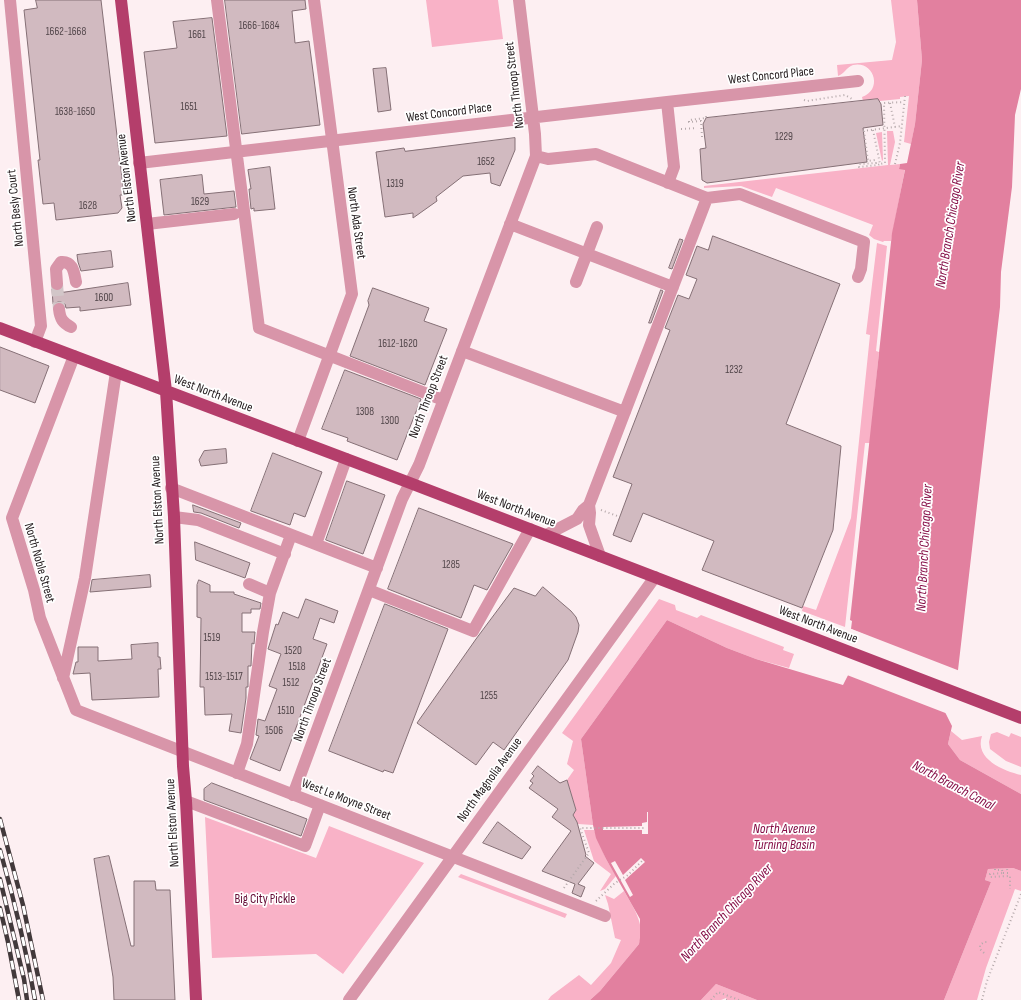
<!DOCTYPE html>
<style>
body{margin:0}
canvas{display:block;background:#fdeff2}
</style>
<canvas width="1021" height="1000"></canvas>
<script>
const c = document.querySelector('canvas').getContext('2d');
c.lineJoin = 'round';
function fill(path, color) {
  c.fillStyle = color;
  c.fill(path, 'evenodd');
}
function trace(path, color, width, dash) {
  c.strokeStyle = color;
  c.lineWidth = width;
  c.lineCap = dash ? 'butt' : 'round';
  c.setLineDash(dash || []);
  c.stroke(path);
}
function label(font, color, halo, rows, align = 'center') {
  c.font = font + ' "Sofia Sans Condensed",sans-serif';
  c.lineWidth = 3.5;
  c.setLineDash([]);
  c.textBaseline = 'middle';
  c.strokeStyle = halo;
  c.fillStyle = color;
  for (const [text, x, y, turn = 0] of rows) {
    c.save();
    c.translate(x, y);
    c.rotate((+turn || 0) * Math.PI / 180);
    c.textAlign = isNaN(turn) ? turn : align;
    if (halo) c.strokeText(text, 0, 0);
    c.fillText(text, 0, 0);
    c.restore();
  }
}
const green = new Path2D(`
 M426 0H498L503 39 432 47Z
 M891 0H917L922 60 915 124 911 144 904 142 909 96 900 97V99L880 101 875 99 863 101 862 97C884 89 873 60 853 65 847 67 844 74 838 76L837 65 892 60 896 42Z
 M887 131H893L895 142 890 165 900 164 899 169H905L891 241H884L883 242 874 239 869 235 873 225 776 188 772 197 741 186 704 188V186L888 165Z
 M882 132 883 160 882 161 876 133Z
 M877 243 887 246 876 351 879 352 870 443H865L845 627 802 611 803 606 816 610 851 518 870 335 866 334Z
 M659 599 675 605 676 610 697 618 701 615 784 647 783 650 794 654 789 668 756 659 727 648 667 620 581 739 593 825 578 824 573 815 576 810 567 780 574 770 567 764 573 741 562 733Z
 M951 731 962 740 982 736C974 759 1004 771 1021 775V794L960 760 948 744Z
 M997 732 1009 737 1011 733 1021 737V767L1006 761 990 749 989 742 991 734Z
 M205 817 316 858 329 826 424 863 343 974 316 954 212 958Z
 M584 830H594L606 859 616 876 605 889 600 891 611 874 594 861Z
 M1013 868 1021 871V891L1015 889 986 968 977 1000H944L991 882 985 880 988 869Z
 M461 874 567 914 565 918 458 877Z
 M624 891C633 907 646 925 639 944L600 991 590 1000H548L551 996 579 975 591 985 611 963 621 940 615 938 608 904 605 895 614 899Z
 M716 984 757 1000H727L726 998 721 1000H701Z`);
const water = new Path2D(`
 M917 0H1021V89L1015 115 1012 187 1001 272 1000 307 958 670 945 712 952 726 948 744 960 760 1021 794V871L1013 868 988 869 985 880 991 882 944 1000H757L716 984 701 1000H590L600 991 639 944 640 938V919L606 859 596 838 593 825 581 739 667 620 727 648 756 659 843 685 868 636 851 629 852 621 850 620 892 233 905 170 899 169 900 164 907 163 915 124 922 60Z`);
const pier = new Path2D(`
 M849 628 960 671 947 712 948 714 847 675 866 637 850 631Z
 M647 812H648V834H642V830H603V827L642 826V823L647 822Z
 M641 858 645 862 625 880 633 895 630 897 611 863 615 861 623 875Z`);
const building = new Path2D(`
 M36 0H101L124 195H120L122 208 118 213 56 220 54 203 43 204 38 160H40L24 10 37 8Z
 M225 0H305L306 9 292 11 295 43 309 41 320 125 242 134Z
 M212 18 227 136 155 143 144 52 177 48 173 22Z
 M386 68 391 110 378 112 373 69Z
 M878 99 881 104 883 125 863 128 867 162 707 183 702 180 700 149 706 148 703 124 706 118Z
 M515 138V150L500 186 491 183 490 173 463 176 436 197 437 201 413 218V213L385 217 376 152 404 148 405 151Z
 M270 167 275 209 254 211V208L251 209 249 189H251L248 170Z
 M202 175 204 194 234 191 236 207 164 215 160 180Z
 M713 236 840 284 786 424 841 446 833 530 802 608 702 570 714 541 643 513 631 542 613 535 632 484 613 477 670 330 665 328 678 295 689 299 697 279 686 275 697 246 708 250Z
 M680 239 683 240 672 269 669 268Z
 M111 251 113 267 81 271 78 262 77 255Z
 M128 283 131 305 80 311V307L66 308 65 304 61 302H58L53 304 52 289 57 291 62 289 63 292Z
 M373 288 429 308 424 321 447 329 425 385 350 356 369 305 368 301Z
 M661 290 663 291 651 323H649Z
 M0 347 49 366 35 403 0 390Z
 M345 370 421 399 397 460 347 441 348 438 322 429Z
 M226 449 227 463 201 466 199 460 204 451Z
 M273 453 322 472 305 517 294 513 290 525 251 511Z
 M347 481 385 495 363 554 326 540Z
 M193 505 241 523 239 528 201 513 194 512Z
 M419 508 513 544 487 590 474 585 461 618 388 589Z
 M195 542 250 563 245 578 196 560Z
 M150 575 151 587 90 592 92 580Z
 M199 580 210 585V592H234V594L261 603 260 609H251V613H242V632H255L254 644 252 643 251 666H248V687H246V698L241 733 229 731 232 714 205 715 204 687H200L201 618 197 617V585Z
 M543 587 571 611 576 617 579 625 578 632 568 660 504 750 493 742 476 765 417 723 476 639 514 588 535 596Z
 M306 599 338 611 334 623 320 618 313 639 327 644 280 771 250 759 259 736 256 735 258 719 265 721 277 689 269 686 281 654 268 649 276 624 278 625 283 612 298 618Z
 M385 604 448 629 393 773 384 770 383 772 329 751Z
 M158 643V657H160L161 669H158L159 697 92 700 90 673 73 674 76 662H78V647H98V661L132 659 131 645Z
 M538 766 560 783 567 780 576 810 573 815 577 822 586 855 585 856 594 863 578 884 585 887 581 897 572 893 575 884 542 871 571 831 552 817 558 809 529 788 533 783 530 781 534 776 532 774Z
 M212 783 307 819 301 836 204 800V789Z
 M498 822 531 847 522 859 483 843Z
 M109 856 131 946H134V881H155L156 890H170L175 1000H114L113 977 94 859Z`);
const minorTunnel = new Path2D(`
 M57 284 59 309`);
const path = new Path2D(`
 M804 100 807 101 845 95 854 100
 M890 103 895 127
 M681 129 697 128
 M873 130 880 164 885 163 884 103 904 102
 M863 131 902 126
 M864 131 868 161 875 160 876 163 859 164V167L878 165 880 164
 M702 137 701 121 689 122V120L706 118V115
 M895 164 900 143 905 96
 M601 510 620 517
 M995 869V870H1002L1003 873 990 874V877L1010 876V889
 M1003 873H1008L1007 869
 M564 888 589 853 580 828H645
 M596 901 615 883 628 875 643 860
 M984 953 980 949V945L984 942H988
 M711 1000 718 992 739 1000
 M726 1000H727
 M982 1000 987 981 1021 894`);
const minor = new Path2D(`
 M10 0 41 326 35 342
 M217 0 259 328 443 400
 M667 102 674 167 668 183
 M536 156 548 159 596 154 707 198 740 194 864 242 861 269 858 277
 M139 163 667 102 858 81
 M147 224 234 214
 M510 224 673 287
 M576 282 597 227
 M57 284 56 269 61 262C73 261 74 272 76 282
 M59 309C60 319 63 323 71 327
 M462 351 625 412
 M74 356 12 518 34 590 40 618 76 710 605 916
 M298 441 352 294 314 0
 M171 488 377 568
 M589 505 590 513 589 525 600 556
 M174 517 198 520 285 554
 M546 535 577 519 583 510 589 505 707 198
 M316 544 346 459
 M249 584 270 593
 M369 590 473 631 530 529
 M63 678 85 578 116 372
 M237 773 247 744 263 632 270 593 291 535
 M293 795 402 499 419 465 536 156 535 134 519 0
 M186 801 305 846 320 805
 M349 1000 655 577`);
const major = new Path2D(`
 M121 0 166 391 174 517 183 766 186 801 196 1000
 M0 328 410 483 1021 718`);
const rail = new Path2D(`
 M0 819 23 905 43 1000
 M0 850C14 899 26 949 35 1000
 M0 879 24 979 27 1000
 M0 908 8 942 19 1000`);
const numberNames = [
 ["1666-1684",259,26],
 ["1662-1668",66,32],
 ["1661",197,35],
 ["1651",189,107],
 ["1638-1650",75,112],
 ["1229",784,137],
 ["1652",486,162],
 ["1319",395,184],
 ["1629",200,202],
 ["1628",88,206],
 ["1600",104,298],
 ["1612-1620",398,344],
 ["1232",734,370],
 ["1308",365,412],
 ["1300",390,421],
 ["1285",451,565],
 ["1519",212,638],
 ["1520",293,651],
 ["1518",297,667],
 ["1513-1517",224,677],
 ["1512",291,683],
 ["1255",489,696],
 ["1510",286,711],
 ["1506",274,731]
];
const streetNames = [
 ["West Concord Place",771,76,-6],
 ["North Throop Street",515,85,-97],
 ["West Concord Place",449,113,-7],
 ["North Elston Avenue",127,178,-97],
 ["North Besly Court",16,208,-96],
 ["North Ada Street",356,223,82],
 ["West North Avenue",213,394,21],
 ["North Throop Street",429,397,-69],
 ["North Elston Avenue",158,500,-93],
 ["West North Avenue",516,509,21],
 ["North Noble Street",39,563,74],
 ["West North Avenue",818,625,21],
 ["North Throop Street",313,700,-70],
 ["North Magnolia Avenue",490,780,-54],
 ["West Le Moyne Street",346,800,21],
 ["North Elston Avenue",173,823,-93]
];
const parkNames = [
 ["Big City Pickle",265,900]
];
const waterNames = [
 ["North Branch Chicago River",951,225,-81],
 ["North Branch Chicago River",925,548,-87],
 ["North Branch Canal",953,786,28],
 ["North Avenue",784,829],
 ["Turning Basin",784,845],
 ["North Branch Chicago River",727,913,-47]
];
fill(green, '#f9b2c7');
fill(water, '#e2809f');
fill(pier, '#fdeff2');
fill(building, '#d1bac0');
trace(building, '#857076', 1);
trace(minorTunnel, '#d2c6c8', 12, [12, 6]);
trace(path, '#b5a9ab', 2, [1, 3]);
trace(minor, '#d895a9', 12);
trace(major, '#b43e6b', 12);
trace(rail, '#42393b', 4.5);
trace(rail, '#fff', 3, [9]);
label('11px', '#52464a', null, numberNames);
label('13px', '#282022', '#fff', streetNames);
label('13px', '#620832', '#fff', parkNames);
label('italic 14px', '#850d46', '#fff', waterNames);
</script>
